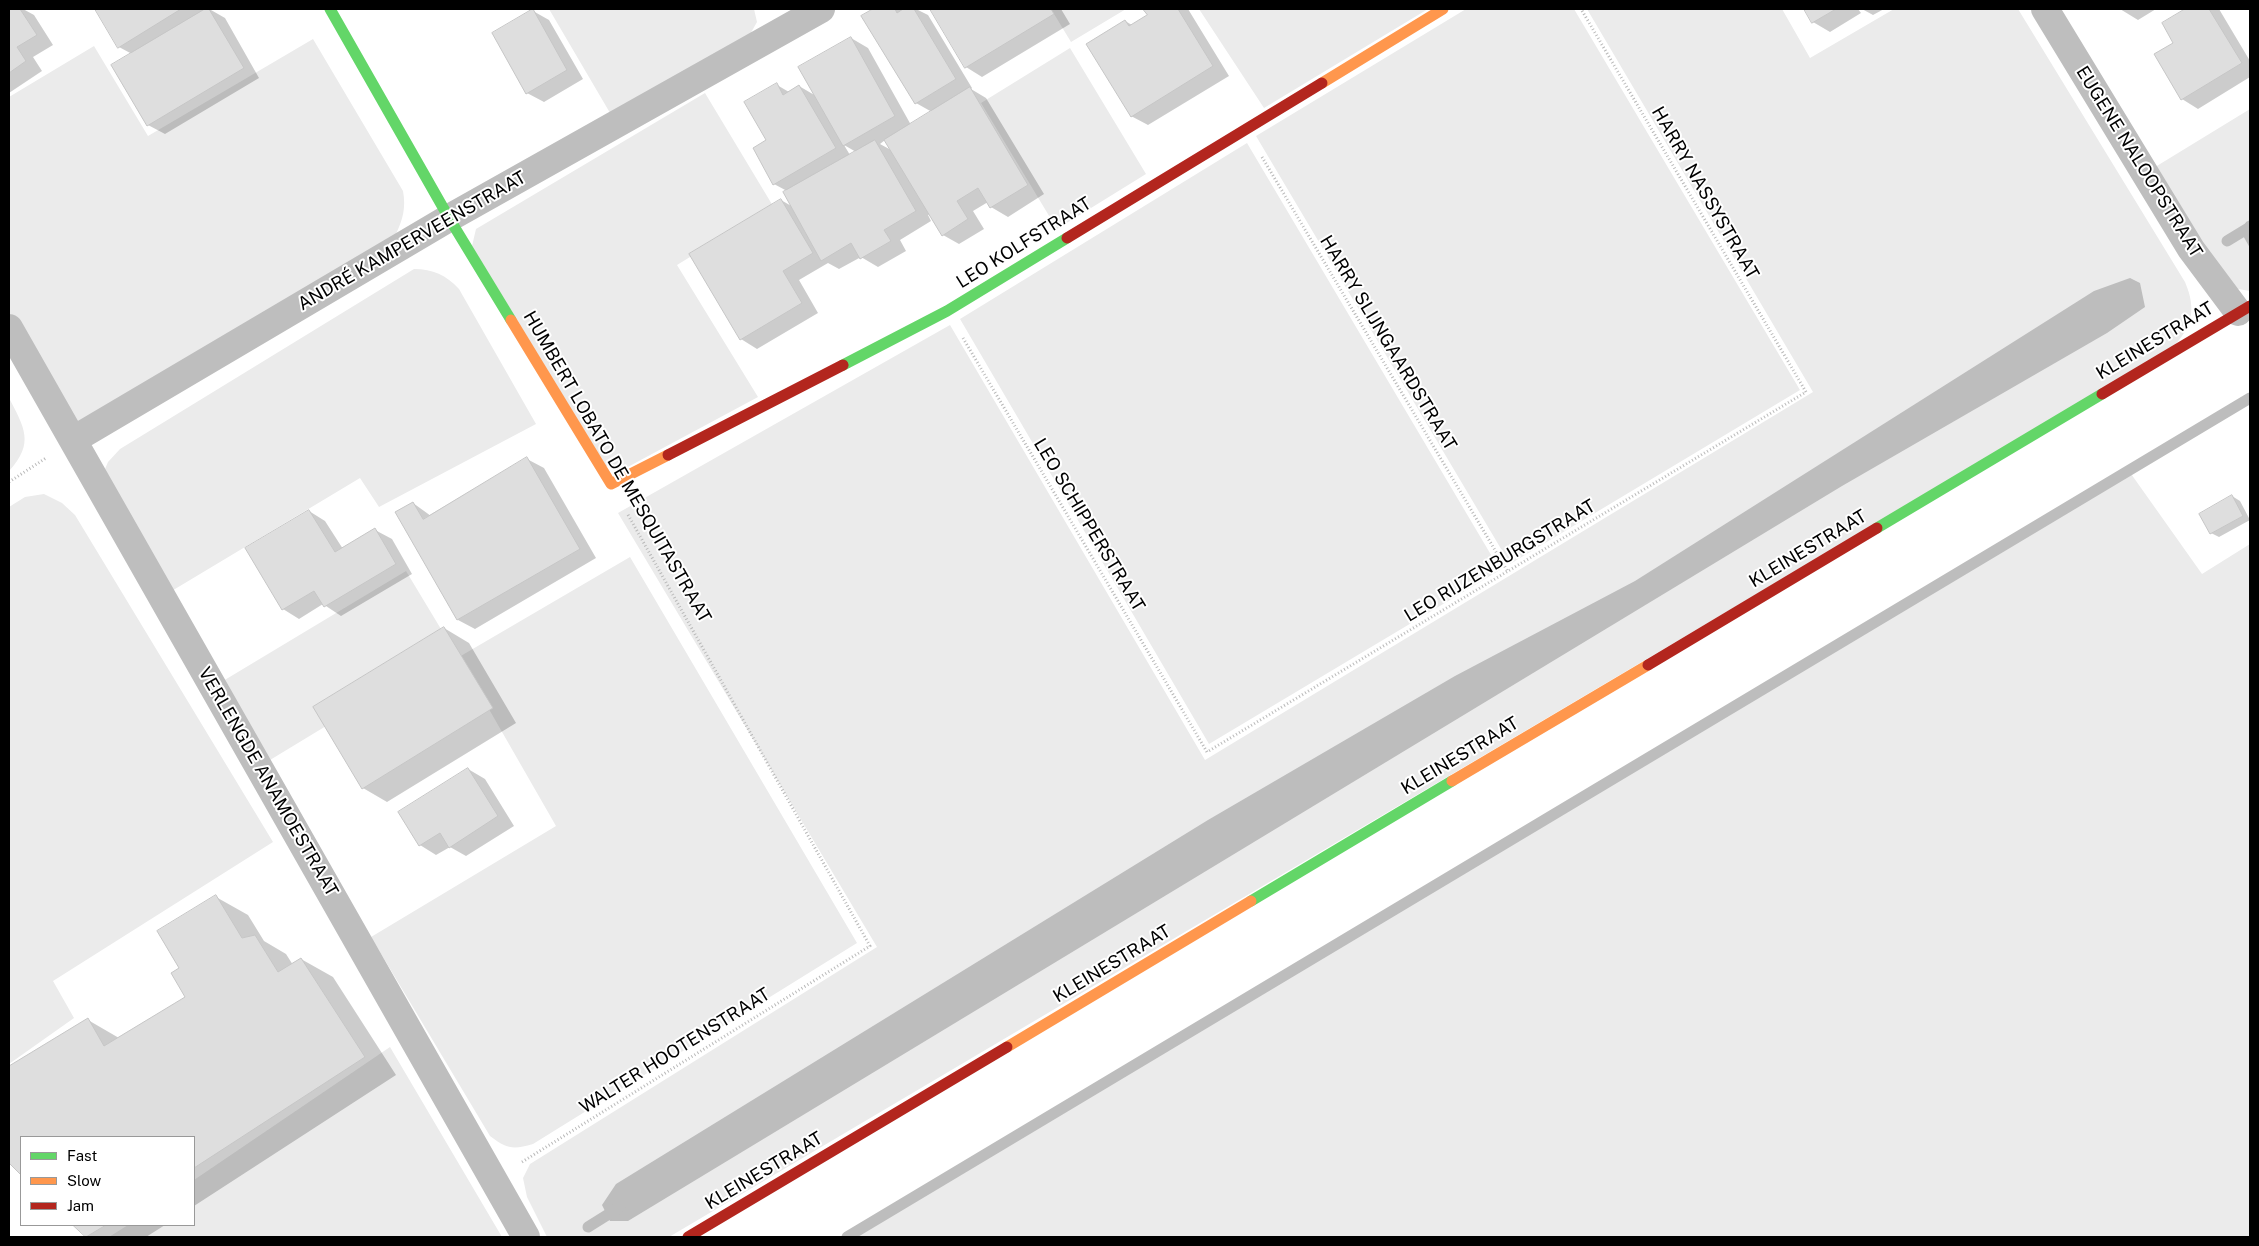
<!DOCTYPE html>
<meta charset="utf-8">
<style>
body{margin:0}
#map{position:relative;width:2259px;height:1246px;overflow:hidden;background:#fff;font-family:"Public Sans",sans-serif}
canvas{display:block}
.frame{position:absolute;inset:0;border:10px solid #000;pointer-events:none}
.legend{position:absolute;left:20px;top:1136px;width:175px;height:90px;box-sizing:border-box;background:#fff;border:1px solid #999;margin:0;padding:6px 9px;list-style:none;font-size:15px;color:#000}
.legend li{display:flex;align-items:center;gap:10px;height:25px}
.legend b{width:25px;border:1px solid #999}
</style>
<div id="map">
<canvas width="2259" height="1246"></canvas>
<div class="frame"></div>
<ul class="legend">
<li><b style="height:6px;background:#63d668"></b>Fast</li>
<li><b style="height:6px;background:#ff974d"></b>Slow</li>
<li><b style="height:6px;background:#b3261e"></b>Jam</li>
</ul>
</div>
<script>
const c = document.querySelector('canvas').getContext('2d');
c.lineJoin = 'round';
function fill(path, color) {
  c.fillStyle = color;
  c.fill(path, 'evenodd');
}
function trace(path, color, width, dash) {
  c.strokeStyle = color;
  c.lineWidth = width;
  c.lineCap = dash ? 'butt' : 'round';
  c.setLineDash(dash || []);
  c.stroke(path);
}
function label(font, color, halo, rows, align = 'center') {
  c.font = font + ' "Public Sans",sans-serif';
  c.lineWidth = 4;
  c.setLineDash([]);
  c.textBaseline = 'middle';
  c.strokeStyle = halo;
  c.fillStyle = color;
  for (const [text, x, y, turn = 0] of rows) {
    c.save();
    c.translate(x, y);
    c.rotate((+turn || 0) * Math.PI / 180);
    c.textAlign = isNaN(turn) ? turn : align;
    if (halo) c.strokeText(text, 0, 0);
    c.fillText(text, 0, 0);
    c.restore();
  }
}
const green = new Path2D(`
 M549 9H754L757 22 748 38 613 118Z
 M1051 9H1126L1071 42Z
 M1199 9H1428L1264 108Z
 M1466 9H1574L1800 390 1510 564 1256 136Z
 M1587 9H1782L1810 58 1894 9H2018L2185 282C2197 310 2192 328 2171 349L669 1237H547L527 1197 523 1178 530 1164 877 947 618 513 950 325 1205 760 1813 392Z
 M313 39 403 191C406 208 403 219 396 234L98 422H71L9 325V97L94 46 148 136Z
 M1070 48 1146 174 1057 229 981 103Z
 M705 93 773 206 677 265 758 397 624 469 606 466 472 246 476 229Z
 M2250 109V291L2232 288 2147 172Z
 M1247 143 1500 570 1209 744 960 319Z
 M414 269C433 269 446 275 459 289L536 424 379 507 360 478 165 595 102 476 108 462 120 449Z
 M9 398C24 427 35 443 9 471Z
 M2129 471 2202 574 2250 544V1237H847Z
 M44 494 62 503 75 515 273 842 53 981 74 1018 9 1064V507L25 497Z
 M630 557 857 943 533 1144C513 1150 507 1149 490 1136L371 937 556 826 459 657Z
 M406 571 453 649 270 760 223 681Z
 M390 1047 502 1237H109L128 1225H194V1180Z`);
const water = new Path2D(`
 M2250 220V248L2241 232 2246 222Z
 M2130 278 2140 283 2145 307 2107 333 1842 486 628 1221H610L602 1205 616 1184 1208 820 1455 676 1635 581 2094 291Z`);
const shadow = new Path2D(`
 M9 9H23L34 15 53 45 33 57 42 71 9 93Z
 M97 9H213L211 10 225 18 259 78 165 134 148 125 132 54 119 47Z
 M875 9H916L928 15 972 88 971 89 986 98 1044 194 1008 217 991 207 988 202 973 211 984 229 959 244 943 235 930 214 928 215 931 221 900 240 906 251 878 267 861 257 839 269 828 263 799 280 818 313 757 349 741 339 781 200 793 207 787 191 774 184 768 141 777 85 789 92 799 86 816 96 851 38 868 48 911 125 932 112 916 103 863 16ZM885 140 891 150 880 144ZM844 145 851 149 856 152 850 155Z
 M931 9H1061L1070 24 982 77 966 67Z
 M1144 9H1188L1229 76 1148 125 1131 116 1125 21 1132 25 1148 16Z
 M1806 9H1858L1861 13 1830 32 1813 22Z
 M1862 9H1884L1873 15Z
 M2120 9H2156L2138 20Z
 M2188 9H2219L2250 61V77L2198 109 2182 99 2175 43 2163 24Z
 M533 11 549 20 583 79 544 102 527 93Z
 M527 459 544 468 596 558 475 629 458 620 396 512 413 503 431 516Z
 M2232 496 2240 501 2250 520 2219 537 2211 533Z
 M309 511 325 521 343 549 375 530 392 539 412 574 341 616 323 604 299 619 283 609Z
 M444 628 469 643 516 723 387 802 363 788Z
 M468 769 485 779 514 826 466 856 450 847 436 855 420 845Z
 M216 897 248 915 264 941 286 954 293 965 301 959 333 977 396 1075 194 1206V1137H21V1173L9 1161V1067L88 1020 119 1038 187 998 181 968Z
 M75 1225H165L146 1237H89Z`);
const stream = new Path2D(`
 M2227 241 2250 227
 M588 1227 620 1207
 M847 1237 2250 398`);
const building = new Path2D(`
 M11 9H20L37 35 17 47 26 61 9 73V10Z
 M95 9H181L118 48Z
 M205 9H209L244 68 147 126 111 65Z
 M533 9 567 70 526 94 492 33Z
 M873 9H895L897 13 903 9H914L956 79 915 104 861 16Z
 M930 9H1051L1054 14 965 68Z
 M1143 9H1178L1213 66 1131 117 1086 44 1125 20 1129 26 1147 15Z
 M1804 9H1836L1812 23Z
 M2185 9H2209L2242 63 2181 100 2154 54 2173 43 2162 23Z
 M851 37 895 116 843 146 798 67Z
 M777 83 783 95 799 85 836 148 773 185 753 148 766 140 744 102Z
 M970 87 1028 185 990 208 978 188 957 201 968 219 942 236 884 140Z
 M875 140 916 211 884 230 891 241 860 259 851 243 821 261 783 192Z
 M781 199 813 253 783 271 802 303 740 340 689 254Z
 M527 457 580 549 457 620 395 512 413 502 423 519Z
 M2232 495 2243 516 2210 534 2199 514Z
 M309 510 335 552 375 528 396 564 324 607 314 591 282 610 245 548Z
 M444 627 493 708 362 789 313 707Z
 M468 768 498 816 449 848 440 833 419 846 398 812Z
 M216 895 242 938 255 935 278 972 301 958 365 1057 194 1168V1137H21V1175L9 1163V1066L88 1018 104 1046 185 997 171 973 179 968 157 931Z
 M73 1225H106L86 1237Z`);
const path = new Path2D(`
 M1262 157 1508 572
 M963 338 1207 752 1806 392 1581 9
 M9 482 46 458
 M522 1162 870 946 627 513`);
const street = new Path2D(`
 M2045 9 2191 249 2238 312
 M9 328 526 1237
 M73 440 449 218 821 9`);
const fast = new Path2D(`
 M330 9 449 218 511 320
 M843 365 947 311 1067 238
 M1877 528 2102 394
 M1251 901 1452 781`);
const slow = new Path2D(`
 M1322 83 1443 9
 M511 320 611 484 668 455
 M1452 781 1648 665
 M1007 1047 1251 901`);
const jam = new Path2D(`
 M1067 238 1322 83
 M2102 394 2250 306
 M668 455 843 365
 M1648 665 1877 528
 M688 1237 1007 1047`);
const streetNames = [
 ["EUGENE NALOOPSTRAAT",2139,162,58],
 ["HARRY NASSYSTRAAT",1705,193,60],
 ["ANDRÉ KAMPERVEENSTRAAT",412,241,-30],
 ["LEO KOLFSTRAAT",1024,243,-32],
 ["KLEINESTRAAT",2155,341,-31],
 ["HARRY SLIJNGAARDSTRAAT",1388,343,59],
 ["HUMBERT LOBATO DE MESQUITASTRAAT",617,467,60],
 ["LEO SCHIPPERSTRAAT",1089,525,59],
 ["KLEINESTRAAT",1808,549,-31],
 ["LEO RIJZENBURGSTRAAT",1500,561,-31],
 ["KLEINESTRAAT",1460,756,-31],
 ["VERLENGDE ANAMOESTRAAT",268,782,60],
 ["KLEINESTRAAT",1112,964,-31],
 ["WALTER HOOTENSTRAAT",675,1051,-32],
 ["KLEINESTRAAT",764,1171,-31]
];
fill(green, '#ebebeb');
fill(water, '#bdbdbd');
fill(shadow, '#0003');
trace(stream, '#bdbdbd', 11);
fill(building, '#dedede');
trace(building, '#c6c6c6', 1);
trace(path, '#b9b9b9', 3, [1, 2.5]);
trace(street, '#bebebe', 28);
trace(fast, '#63d668', 11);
trace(slow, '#ff974d', 11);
trace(jam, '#b3261e', 11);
label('18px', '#000', '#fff', streetNames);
</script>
